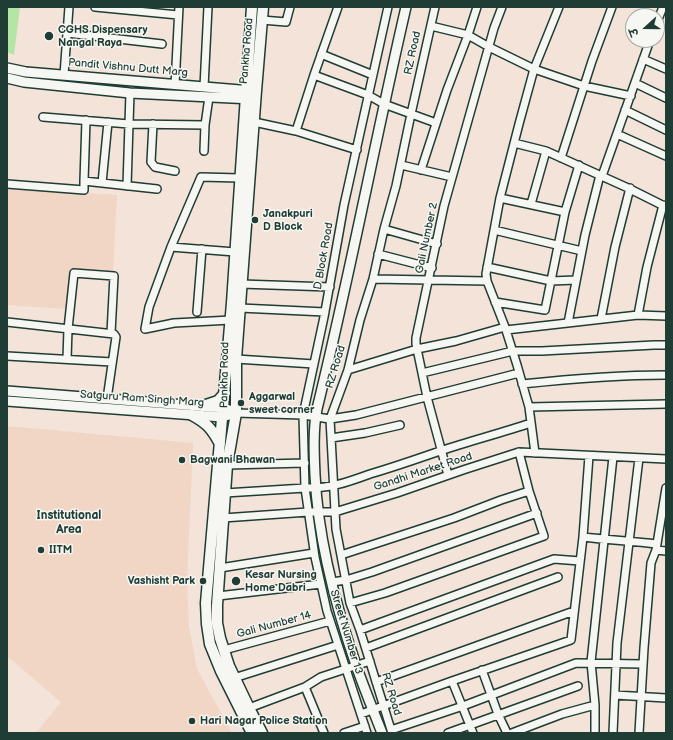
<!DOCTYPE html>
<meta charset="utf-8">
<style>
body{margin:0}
#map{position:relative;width:673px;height:740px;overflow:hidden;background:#f3e3d8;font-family:"Balsamiq Sans","Playpen Sans Deva",sans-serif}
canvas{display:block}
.frame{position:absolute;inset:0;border:8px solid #1f3d34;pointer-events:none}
.north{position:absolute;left:625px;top:8px;width:40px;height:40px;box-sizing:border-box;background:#f6f6f2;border:1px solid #a0aca6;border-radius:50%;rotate:249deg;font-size:11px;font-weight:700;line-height:16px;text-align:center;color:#1f3d34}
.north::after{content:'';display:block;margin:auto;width:14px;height:18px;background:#1f3d34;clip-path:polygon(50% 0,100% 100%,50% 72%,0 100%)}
</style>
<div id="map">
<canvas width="673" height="740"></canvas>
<div class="frame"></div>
<div class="north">उ</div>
</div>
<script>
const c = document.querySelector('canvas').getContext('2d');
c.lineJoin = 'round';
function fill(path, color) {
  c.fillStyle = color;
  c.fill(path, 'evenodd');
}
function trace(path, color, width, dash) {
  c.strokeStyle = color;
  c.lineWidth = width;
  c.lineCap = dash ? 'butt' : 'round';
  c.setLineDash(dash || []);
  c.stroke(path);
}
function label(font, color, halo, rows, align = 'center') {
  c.font = font + ' "Balsamiq Sans",sans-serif';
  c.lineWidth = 3;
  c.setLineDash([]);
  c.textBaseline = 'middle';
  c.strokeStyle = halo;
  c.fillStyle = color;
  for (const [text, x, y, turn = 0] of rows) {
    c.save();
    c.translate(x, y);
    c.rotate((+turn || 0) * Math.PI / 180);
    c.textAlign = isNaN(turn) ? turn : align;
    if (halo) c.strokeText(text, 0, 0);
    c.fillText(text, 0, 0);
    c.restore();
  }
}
const built = new Path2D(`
 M7 188 117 195 113 272 70 269 67 309 7 305Z
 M7 426 193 443 187 581 189 626 197 669 232 733H36L61 702 7 656Z`);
const green = new Path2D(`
 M7 7H20L14 55 7 52Z`);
const street = new Path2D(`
 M95 7 178 15
 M262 20 286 22 290 7
 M657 22 663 7
 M431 26 468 35 489 47 534 69 584 86 631 96
 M67 33 162 44
 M321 54 373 75
 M643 59 666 69
 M64 75 69 7
 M314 75 368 95 384 104 436 123
 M635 83 666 98
 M175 85 179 7
 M204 87 208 7
 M625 110 666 130
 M43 117 129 124 205 125
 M254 122 296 131 357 150
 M153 124 151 162 155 167 175 171
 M296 131 314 75 338 7
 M617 134 666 156
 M514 143 546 151 628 188 666 207
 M204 151 205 125 209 97
 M561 158 592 61 612 7
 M401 165 452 177
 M421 170 447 90 468 35 477 7
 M602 176 650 40
 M84 181 86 120
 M102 183 108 122
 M7 184 84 190V181L157 189
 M127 186 130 93
 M500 198 565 212
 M531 204 546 151
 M384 229 437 244
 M494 230 582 251
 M171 247 235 252
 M378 254 432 268
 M487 267 551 281 576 280
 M373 279 487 281
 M241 284 330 287
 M495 302 545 310 565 212 579 165
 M240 308 325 312
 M197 312 202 249
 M638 315 647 267 663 205
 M601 319 615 247 630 188
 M231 320 174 323 145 329 149 307 171 247 201 177 240 178
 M7 322 114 334 116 337 107 399
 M568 323 585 235 600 175
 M506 330 638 315 666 316
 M7 356 112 362
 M67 359 68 329 74 273 114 276 111 333
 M236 359 314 364
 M348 370 417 349 456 341 505 327
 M422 373 513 351H542L654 345H666
 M522 384C570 379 618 375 666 375
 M529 407 666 404
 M236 413 303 415 330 419 356 415 519 373
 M331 438 365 433 400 425
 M535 453 529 407 517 365 505 327 487 281 486 274 500 198 519 124 534 69 559 7
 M227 465 305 463
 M448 475 427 397 416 344V338L444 206 494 28 502 7
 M225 493 305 488C329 489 348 482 370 474 394 467 417 459 440 451 470 441 501 433 531 423
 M223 518 308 512H335L397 493 463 470 519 452 666 459
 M583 537C608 540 632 541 657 544
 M656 550 666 551
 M341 555 454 518 501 500 529 491 519 452
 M220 568 314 553
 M332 582 346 580 372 572 537 513
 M218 596 321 584
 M350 603 385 593 544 536 529 491
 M360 630 554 559 580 561
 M366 648 558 577
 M224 650 330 621
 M482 670 498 714 507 733
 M234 678 338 645
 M376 682 574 611
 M305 687 321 677 370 661
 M615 695 666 698
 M249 708 305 687 324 733
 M361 714 452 681
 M391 730 463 706 576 663 643 664
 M344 733 365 726
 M367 733 327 611 315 557 305 488 303 415 324 317 344 205 388 7
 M392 733 360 630 350 603 336 529 330 419 348 370 360 320 373 279 384 229 396 186 411 114 435 7
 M448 733 578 686
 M473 733 452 681 571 640 583 537 589 456
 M512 733 562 714 595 705
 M595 733V705L591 662 613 457
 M613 733 617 643 639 458
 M639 733 644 648 651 563 656 550 666 488`);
const secondary = new Path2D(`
 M7 68 26 72 252 91
 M7 78 24 82 130 93 252 99
 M7 391 224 408 236 413
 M7 401 222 417 229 415
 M382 733C373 710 364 688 356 665 335 604 318 540 315 475 314 453 313 430 317 409 350 275 375 141 406 7`);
const primary = new Path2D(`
 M203 406 218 401 225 393
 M192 415C207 423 212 429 220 444
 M252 733 221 671 210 644 207 624 206 603 232 303 252 7
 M262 733 249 708 229 666 220 638 217 623V605L227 465 236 413V359L256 91 263 7`);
const markers = [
 [49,36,5,"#1f3d34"],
 [255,220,4,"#1f3d34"],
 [241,403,4,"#1f3d34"],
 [182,460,4,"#1f3d34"],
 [41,550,4,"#1f3d34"],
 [203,581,4,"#1f3d34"],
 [236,581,5,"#1f3d34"],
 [192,721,4,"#1f3d34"]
];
const poiNames = [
 ["CGHS Dispensary",58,30],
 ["Nangal Raya",58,43],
 ["Janakpuri",263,214],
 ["D Block",263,227],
 ["Aggarwal",249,397],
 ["sweet corner",249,410],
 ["Bagwani Bhawan",190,460],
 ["IITM",49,550],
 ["Kesar Nursing",245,575],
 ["Home Dabri",245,588],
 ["Vashisht Park",195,581,"right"],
 ["Hari Nagar Police Station",200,721]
];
const streetNames = [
 ["Pankha Road",247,51,-85],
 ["RZ Road",413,53,-78],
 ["Pandit Vishnu Dutt Marg",128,68,5],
 ["Gali Number 2",427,238,-78],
 ["D Block Road",324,256,-80],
 ["RZ Road",336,367,-73],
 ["Pankha Road",225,375,-89],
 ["Satguru Ram Singh Marg",142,399,4],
 ["Gandhi Market Road",423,472,-18],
 ["Gali Number 14",274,625,-15],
 ["Street Number 13",346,632,73],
 ["RZ Road",391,694,73]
];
const neighbourhoodNames = [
 ["Institutional",69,516],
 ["Area",69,530]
];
fill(built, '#f1d6c6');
fill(green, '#b4e5a5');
trace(street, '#1f3d34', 10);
trace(secondary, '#1f3d34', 12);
trace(primary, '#1f3d34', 13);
trace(street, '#f6f6f2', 7);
trace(secondary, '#f6f6f2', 9);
trace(primary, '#f6f6f2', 10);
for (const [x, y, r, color] of markers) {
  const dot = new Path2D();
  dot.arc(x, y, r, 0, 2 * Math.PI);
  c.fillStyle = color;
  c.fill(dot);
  trace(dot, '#f6f6f2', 1.5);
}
label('bold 11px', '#1f3d34', '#f6f6f2', poiNames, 'left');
label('11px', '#1f3d34', '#f6f6f2', streetNames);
label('bold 12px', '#1f3d34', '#f6f6f2', neighbourhoodNames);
</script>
